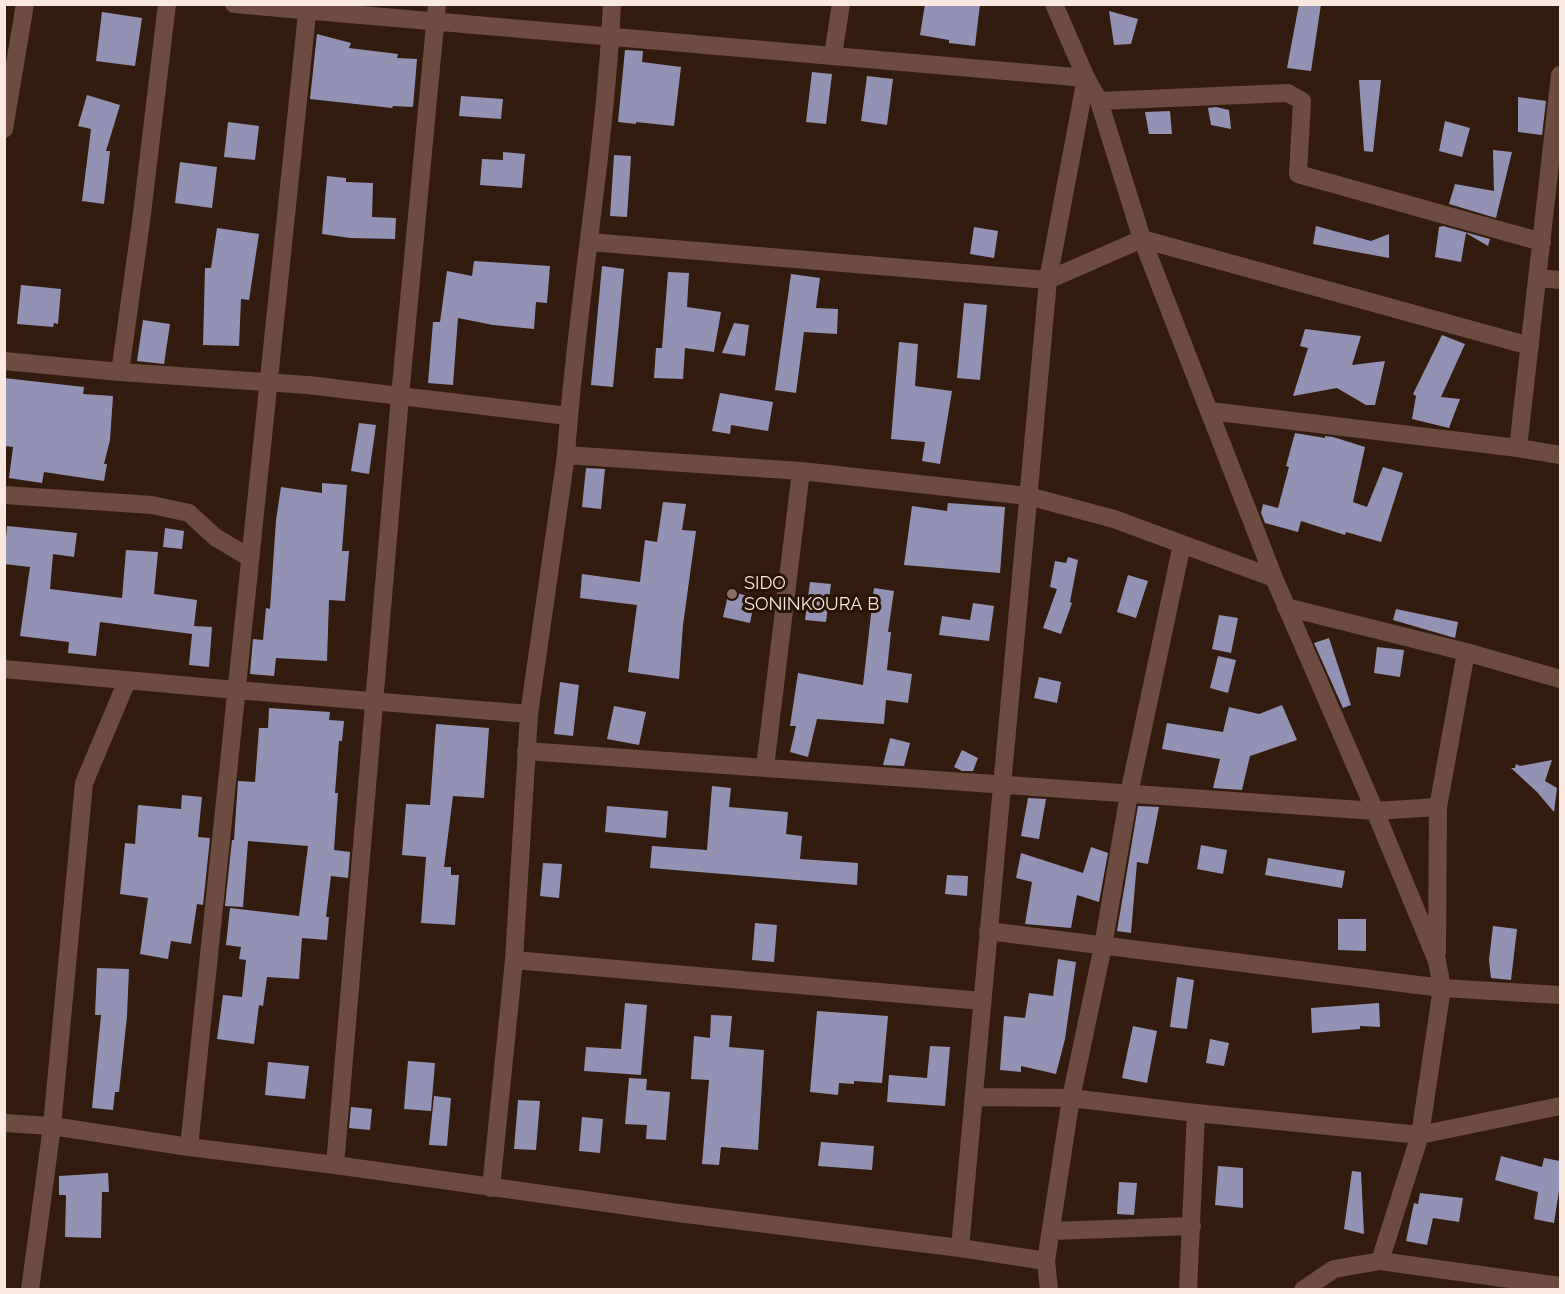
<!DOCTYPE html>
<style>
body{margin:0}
#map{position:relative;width:1565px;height:1294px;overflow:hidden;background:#331c0f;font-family:Raleway,sans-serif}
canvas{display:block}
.frame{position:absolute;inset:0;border:6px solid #f8e8e0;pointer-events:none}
</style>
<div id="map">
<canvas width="1565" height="1294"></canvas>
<div class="frame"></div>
</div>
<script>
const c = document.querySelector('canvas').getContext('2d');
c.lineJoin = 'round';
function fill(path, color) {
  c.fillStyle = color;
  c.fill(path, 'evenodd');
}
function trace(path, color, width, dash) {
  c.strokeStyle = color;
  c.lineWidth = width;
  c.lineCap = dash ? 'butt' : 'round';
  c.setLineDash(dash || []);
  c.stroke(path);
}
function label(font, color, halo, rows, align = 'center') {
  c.font = font + ' Raleway,sans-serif';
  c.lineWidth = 6;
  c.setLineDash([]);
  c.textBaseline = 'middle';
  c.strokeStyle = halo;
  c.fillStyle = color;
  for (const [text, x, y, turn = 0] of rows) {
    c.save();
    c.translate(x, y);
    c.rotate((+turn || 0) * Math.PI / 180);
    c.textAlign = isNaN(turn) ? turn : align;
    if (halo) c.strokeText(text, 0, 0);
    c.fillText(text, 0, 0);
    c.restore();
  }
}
const building = new Path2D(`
 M925 4H980L975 46 949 43V40L920 35Z
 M1299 4H1321L1311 71 1287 68Z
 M1109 11 1138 19 1131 44 1114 45Z
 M102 12 142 18 135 66 96 61Z
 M317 34 351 43 349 48 398 54 397 58 417 59 413 107 393 106 392 108 310 99Z
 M625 50 643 51 642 62 681 67 674 126 636 122V124L618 122Z
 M812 72 832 74 826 124 806 122Z
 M867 76 893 79 887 125 861 121Z
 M1359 80H1381L1373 152 1364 151Z
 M87 95 120 105 106 151H110L104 204 82 201 91 129 78 126Z
 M461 96 503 99 501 119 459 116Z
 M1518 97 1546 101 1542 135 1518 132Z
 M1216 107 1229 110 1231 129 1211 125 1208 108Z
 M1170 111 1172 134H1149L1145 112Z
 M1445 121 1470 128 1462 157 1439 151Z
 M228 122 259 126 255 160 224 157Z
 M1493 150 1512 152 1496 218 1449 204 1455 184 1494 191Z
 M503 152 525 154 522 188 480 185 482 159 503 160Z
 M614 155 631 156 627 217 610 216Z
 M180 162 217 167 212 208 175 203Z
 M327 176 346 178V182L373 183 372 217 396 218 395 239 350 238 322 234Z
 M1316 226 1371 241 1389 234V258L1313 244Z
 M1443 226 1490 239 1488 246 1466 233 1461 262 1435 257 1439 227Z
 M974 227 998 231 994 258 970 254Z
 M217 228 259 234 249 300 241 299 239 346 203 345 205 268H211Z
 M474 261 550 266 547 303 536 302 534 329 493 325 458 318 453 385 428 383 433 322H440L447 271 472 276Z
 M602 266 624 269 613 387 591 385Z
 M668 272 689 273 687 307 721 312 714 352 685 348 683 379 654 378 656 348H662Z
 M791 274 820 278 816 308 838 309 837 334 804 332 796 393 775 390Z
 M21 285 61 289 58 324 54 323 53 327 17 324Z
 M964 303 987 305 980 380 957 378Z
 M143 320 170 324 164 364 137 361Z
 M734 323 749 325 745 356 722 353Z
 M1305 329 1361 336 1352 365 1385 361 1375 405H1366L1337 388 1293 396 1308 348 1300 346Z
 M1442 335 1465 344 1441 397 1460 399 1449 428 1412 419 1416 396 1413 394Z
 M899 342 918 344 915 386 952 391 940 464 922 461 925 442 891 439Z
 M4 378 84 387 83 394 113 396 110 440 104 464H107L104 481 44 472 42 483 9 478 13 447 4 446Z
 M720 393 773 402 768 431 731 425 730 434 712 431Z
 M359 423 376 425 369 474 351 471Z
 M1295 433 1325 438V436L1333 437 1365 447 1353 502 1367 507 1383 467 1403 473 1381 542 1346 532 1345 535 1301 521 1298 532 1265 523 1261 513 1263 504 1278 508 1289 467 1286 466Z
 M586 468 605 469 601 509 582 507Z
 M322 483 347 485 342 551H349L345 601 329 600 327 661 276 658 274 676 250 674 253 639 263 640 266 608 270 609 276 520 281 487 322 493Z
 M663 502 686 504 682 530 696 531 683 625 679 679 628 672 637 605 580 598 582 574 640 582 645 540 657 542Z
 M948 503 1005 507 1000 573 904 565 912 506 947 511Z
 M7 526 77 533 74 557 53 554 50 589 122 598 126 550 158 552 154 594 197 600 194 626 212 627 209 667 189 665 192 634 100 622 96 656 68 653 69 642 20 636 30 567 4 564Z
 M165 528 184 531 182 549 163 547Z
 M1068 557 1078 560 1070 602 1072 603 1061 634 1043 628 1057 589 1050 587 1055 561 1066 563Z
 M1128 575 1148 581 1136 618 1117 612Z
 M810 582 831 584 826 622 805 620Z
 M874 588 894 591 888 632H891L887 670 912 674 908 703 886 700 884 724 817 719 808 757 790 752 796 726H790L798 673 863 685Z
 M729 591 755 598 750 623 723 617Z
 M973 603 994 606 989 641 939 635 942 616 970 620Z
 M1396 609 1458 622 1455 638 1393 620Z
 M1219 615 1238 618 1231 653 1212 649Z
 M1329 638 1351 705 1343 708 1314 643Z
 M1377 647 1404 650 1400 677 1374 673Z
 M1218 656 1236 660 1228 693 1210 688Z
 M1039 677 1061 682 1057 703 1034 698Z
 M560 682 579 685 573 736 554 734Z
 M1282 705 1297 740 1250 756 1242 790 1213 788 1220 759 1162 749 1167 723 1223 732 1229 707 1259 714Z
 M614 706 646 712 639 745 607 739Z
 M269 708 330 712 329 720 344 721 342 741H339L335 793H338L334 850 350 852 348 878 331 876 326 917H329L327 940 302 938 299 979 267 977 263 1006 259 1005 254 1044 217 1039 223 995 242 997 246 960 239 959 241 947 226 945 230 908 299 916 308 846 248 841 243 907 225 906 232 840H234L238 781 255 782 259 728H268Z
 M436 724 489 728 484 798 453 796 444 867H451V875H459L455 925 421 923 426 857 402 855 406 804 430 805Z
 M890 738 910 743 904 766 883 765Z
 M962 750 978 758 973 771H962L954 767Z
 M1552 760 1545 781 1557 788 1554 812 1537 792 1511 768H1515L1516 764 1520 766Z
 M712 786 731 788 729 807 788 812 786 834 802 836 800 859 858 863 857 885 650 868 652 846 707 850Z
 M182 795 202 797 198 837 210 838 203 905 197 904 191 944 171 941 168 959 140 954 148 898 120 894 125 843 135 844 138 805 181 809Z
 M1028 798 1046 799 1039 839 1021 836Z
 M607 806 668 811 666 838 605 832Z
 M1138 806 1159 807 1148 864 1137 862 1131 933 1117 931Z
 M1201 845 1227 850 1223 874 1197 869Z
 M1091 847 1108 853 1099 902 1077 895 1071 928 1025 924 1032 882 1016 878 1021 853 1083 873Z
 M1268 858 1345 871 1342 888 1265 875Z
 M543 863 562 864 559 898 540 896Z
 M947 875 968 876 967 896 945 894Z
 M1338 919H1366V951L1338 950Z
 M755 923 777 925 774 962 752 960Z
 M1493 926 1517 929 1511 980 1491 978 1489 960Z
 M1058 959 1076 962 1065 1039 1056 1074 1021 1066V1072L1000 1070 1004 1016 1025 1018 1029 993 1053 996Z
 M97 968 129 969 127 1016 119 1092H115L113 1110 92 1108 101 1015H95Z
 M1177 977 1194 980 1187 1029 1170 1027Z
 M625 1003 647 1005 641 1075 584 1071 586 1047 621 1049Z
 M1379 1003 1380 1027 1360 1026V1029L1312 1033 1311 1008Z
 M817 1011 888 1016 882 1083 854 1081V1084L839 1083 838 1095 810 1092Z
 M711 1015 732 1016 729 1047 764 1050 758 1150 721 1147 719 1165 702 1164 709 1080 691 1079 694 1036 710 1038Z
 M1133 1026 1157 1031 1147 1083 1122 1078Z
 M1210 1039 1229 1043 1224 1066 1206 1063Z
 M930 1046 950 1047 945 1106 887 1102 889 1075 927 1078Z
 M408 1061 435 1063 431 1111 404 1109Z
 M268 1062 309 1066 305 1099 265 1095Z
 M629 1078 647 1079 646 1090 670 1092 666 1140 646 1139 647 1125 625 1124Z
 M434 1096 451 1098 447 1146 429 1145Z
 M518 1100 540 1101 536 1150 514 1149Z
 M351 1107 372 1109 370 1130 349 1128Z
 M582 1117 603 1119 600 1153 579 1151Z
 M821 1142 874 1146 872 1170 818 1166Z
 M1501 1156 1542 1167 1544 1158 1560 1161V1184L1554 1223 1534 1219 1538 1192 1495 1180Z
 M1218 1166 1243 1168V1208L1215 1205Z
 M1352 1171 1361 1172 1364 1234 1344 1229Z
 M108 1173 109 1192H102L101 1238 65 1237 66 1195H59V1176Z
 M1119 1182 1137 1183 1134 1215 1117 1214Z
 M1420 1193 1463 1198 1459 1222 1433 1218 1427 1245 1406 1241 1414 1203 1418 1204Z`);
const street = new Path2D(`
 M234 4 1086 78 1048 280 960 1248
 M1054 4 1086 78 1099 101 1142 239 1274 578 1375 811 1437 961 1442 988 1420 1135 1380 1261
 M833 55 841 4
 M1099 101 1288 93 1302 101 1298 174 1542 242
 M4 129 25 4
 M590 242 1048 280 1142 239 1530 346
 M1538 278 1560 280
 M4 361 120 372 308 385 568 416
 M120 372 142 214 167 4
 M1210 411 1518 448 1560 455
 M1518 448 1560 75
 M566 455 801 471 1028 496 1114 519 1274 578
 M4 495 152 505 189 513 215 537 250 558
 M1286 607 1466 652 1560 679
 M4 669 236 690 529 714
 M526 751 1375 811 1438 807
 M765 767 801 471
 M988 931 1442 988 1560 995
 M1437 953 1438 807 1466 652
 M514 960 982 1001
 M974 1097 1071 1098 1196 1113 1420 1135 1560 1106
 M4 1123 52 1126 189 1147 335 1165 678 1213 960 1248 1046 1261
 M189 1147 308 4
 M335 1165 400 396 437 4
 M491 1188 514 960 529 714 566 455C576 305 605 156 612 4
 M1051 1231 1192 1226
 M30 1290 52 1126 84 783 127 681
 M1049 1290 1046 1261 1071 1098 1103 946 1129 794 1182 544
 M1188 1290 1196 1113
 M1303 1290 1334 1269 1380 1261 1560 1286`);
const markers = [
 [732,594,6,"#8d6e63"]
];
const poiNames = [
 ["SIDO",744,584],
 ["SONINKOURA B",744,605]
];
fill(building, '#9392b5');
trace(street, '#6e4b41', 18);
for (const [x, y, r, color] of markers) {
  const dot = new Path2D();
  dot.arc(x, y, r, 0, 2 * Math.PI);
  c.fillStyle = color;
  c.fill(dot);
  trace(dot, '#281306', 2);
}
label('18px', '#f8e8e0', '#281306', poiNames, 'left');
</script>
